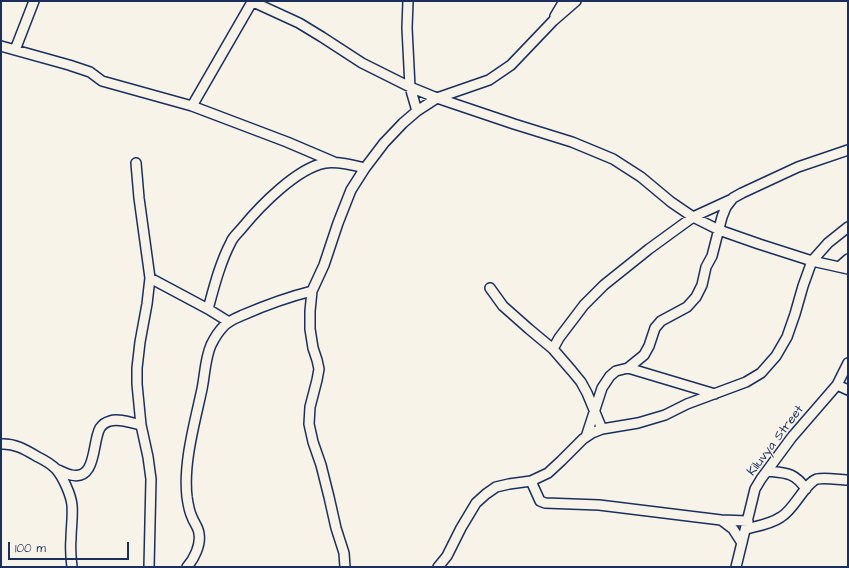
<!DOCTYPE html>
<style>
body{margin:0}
#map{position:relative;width:849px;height:568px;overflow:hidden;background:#f7f3e8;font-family:"Architects Daughter",sans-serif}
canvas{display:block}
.frame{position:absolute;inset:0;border:2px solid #1b2f5e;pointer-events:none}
.scale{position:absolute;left:8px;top:542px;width:121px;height:18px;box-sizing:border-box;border:2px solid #1b2f5e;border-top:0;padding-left:5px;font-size:12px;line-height:14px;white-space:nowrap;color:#1b2f5e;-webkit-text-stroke:3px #f7f3e8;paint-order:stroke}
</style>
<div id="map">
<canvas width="849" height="568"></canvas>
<div class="frame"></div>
<div class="scale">100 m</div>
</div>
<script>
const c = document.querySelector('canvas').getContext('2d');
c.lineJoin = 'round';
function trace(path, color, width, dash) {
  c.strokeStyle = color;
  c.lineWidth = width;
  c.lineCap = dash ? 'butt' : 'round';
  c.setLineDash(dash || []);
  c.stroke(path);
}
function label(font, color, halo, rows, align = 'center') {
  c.font = font + ' "Architects Daughter",sans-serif';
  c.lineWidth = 3;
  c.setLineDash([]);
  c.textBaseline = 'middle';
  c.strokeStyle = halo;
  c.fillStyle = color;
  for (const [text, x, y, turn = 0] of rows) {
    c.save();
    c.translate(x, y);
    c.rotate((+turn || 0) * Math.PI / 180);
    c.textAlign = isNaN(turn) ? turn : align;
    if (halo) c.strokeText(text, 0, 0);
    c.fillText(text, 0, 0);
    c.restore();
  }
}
const street = new Path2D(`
 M251 1 299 23 322 37 362 63 410 87 437 98 514 124 572 142 613 159 641 177 671 202 693 217 719 230 759 244 812 261 848 269
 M408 1 407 28 410 87 417 111
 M555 16 564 1
 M1 46 69 65 90 72 102 81 192 106 287 142 334 162
 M15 50 34 1
 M192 106 252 2
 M136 163 139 198 150 278 147 304 140 342 137 368V384L141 425 148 457 151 479 149 567
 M839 267 848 259
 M150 278 208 309 229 322
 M490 288 503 306 529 329 553 349 572 371 581 382 587 393 602 429
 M208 309C214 287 220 263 231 242 233 237 238 233 242 228 260 206 297 168 325 163 337 161 353 165 365 168
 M553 349 559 338 584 305 604 285 649 249 693 217 730 200
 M628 368 715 394
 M837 385 848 390
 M586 437 602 388 610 376 616 371 628 368 644 355 649 346 655 328 661 321 687 307 696 297 702 285 706 267 712 256 722 217 726 207 733 198 742 193 798 167 848 150
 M1 444C15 443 26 450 38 457 44 460 51 464 56 469 63 477 71 495 72 505 73 517 71 528 71 539 70 549 71 558 72 567
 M56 469C61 471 66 474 71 475 97 481 92 442 100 428 102 425 106 422 110 421 119 418 132 423 141 425
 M767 471C786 473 794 472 806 489
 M531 481 540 501 545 503 599 505 721 520 748 521
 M721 520 733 529 742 543
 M746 529C758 526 771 524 781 517 794 510 805 483 817 479 826 477 839 480 848 480
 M187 567C194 559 201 545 199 534 199 528 194 523 192 517 189 511 188 504 187 497 183 463 195 422 202 389 205 374 205 359 211 345 214 339 218 332 223 327 228 321 236 318 243 315 266 305 288 297 312 291
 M345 567 344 553 336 528 329 497 321 465 313 442 309 424 310 407 317 380 319 369 317 360 313 348 310 329V311L312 291 324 265 338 223 351 190 365 168 384 143 403 123 417 111 437 98 489 80 511 65 553 21 576 1
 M438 567 447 556 461 528 476 503 486 494 496 487 509 484 531 481 548 473 561 461 583 439 592 433 602 429 638 423 665 415 687 404 746 382 761 373 776 356 787 337 795 314 803 286 812 261 828 243 848 227
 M736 567 755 489 761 479 792 437 837 385 848 363`);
const streetNames = [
 ["Kiluvya Street",776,441,-53]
];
trace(street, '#1b2f5e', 12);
trace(street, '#f7f3e8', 9);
label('13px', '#1b2f5e', '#f7f3e8', streetNames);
</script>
